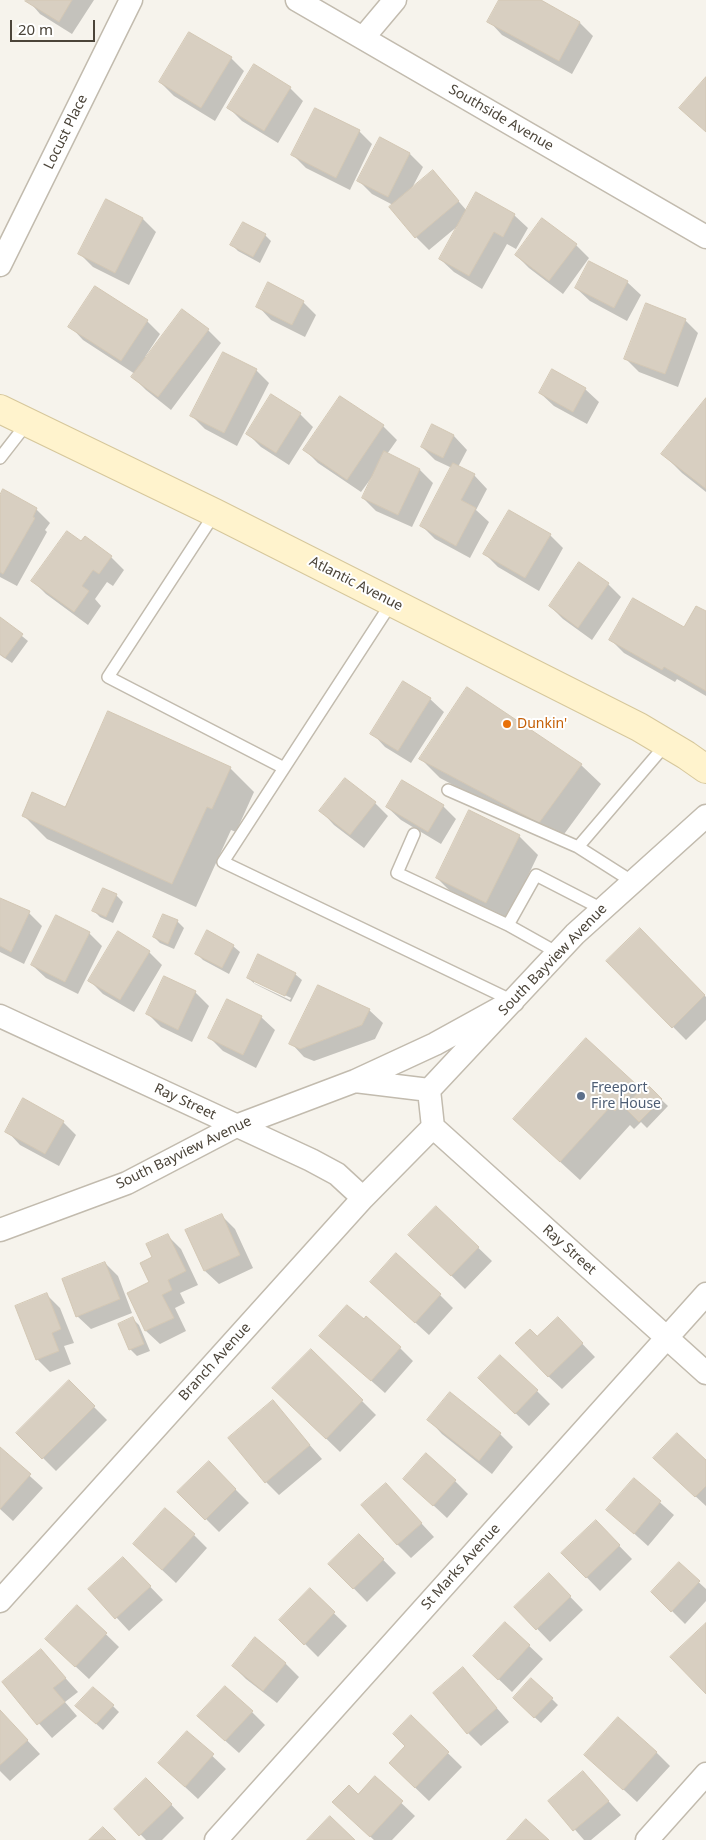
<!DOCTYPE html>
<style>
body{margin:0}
#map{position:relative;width:706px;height:1840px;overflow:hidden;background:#f6f3ec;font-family:"Noto Sans",sans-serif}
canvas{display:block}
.scale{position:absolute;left:10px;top:20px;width:85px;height:22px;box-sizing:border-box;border:2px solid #4b4439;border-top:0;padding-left:6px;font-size:15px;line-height:18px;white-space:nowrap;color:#4b4439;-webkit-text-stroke:4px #fff;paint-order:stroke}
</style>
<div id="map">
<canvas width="706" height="1840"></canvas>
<div class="scale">20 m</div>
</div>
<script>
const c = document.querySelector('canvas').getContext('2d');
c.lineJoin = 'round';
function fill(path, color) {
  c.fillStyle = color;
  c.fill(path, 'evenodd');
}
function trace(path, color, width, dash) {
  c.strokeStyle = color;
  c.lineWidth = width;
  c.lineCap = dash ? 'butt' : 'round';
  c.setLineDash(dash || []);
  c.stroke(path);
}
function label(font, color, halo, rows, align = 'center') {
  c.font = font + ' "Noto Sans",sans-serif';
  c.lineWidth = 4;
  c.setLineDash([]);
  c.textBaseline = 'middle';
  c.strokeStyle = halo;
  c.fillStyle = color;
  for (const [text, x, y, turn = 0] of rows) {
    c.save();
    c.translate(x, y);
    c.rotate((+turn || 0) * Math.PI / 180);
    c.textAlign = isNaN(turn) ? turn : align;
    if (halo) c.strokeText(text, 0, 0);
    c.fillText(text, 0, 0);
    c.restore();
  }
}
const shadow = new Path2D(`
 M28 0H94L72 34 40 14Z
 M500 0H538L580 23 593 36 572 74 502 35 489 21Z
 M231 58 244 71 215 121 174 96 160 82Z
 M290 88 303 101 278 143 242 121 229 108Z
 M359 131 372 144 350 190 306 168 293 155Z
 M380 139 410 154 423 167 411 190 433 172 467 211 514 215 528 228 516 249 507 244 482 289 454 272 440 259 459 225 429 250 416 237 393 205 372 194 359 181Z
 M107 200 143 219 156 232 129 285 93 267 80 254Z
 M265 235 271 241 260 263 238 251 232 245Z
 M576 245 589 258 563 294 529 268 516 255Z
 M627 282 641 295 627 321 590 301 576 288Z
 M303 302 316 315 305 337 271 320 258 306Z
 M685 320 698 333 678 387 639 372 626 359Z
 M147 321 160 334 145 357 147 358 208 330 221 343 171 410 146 390 133 377 135 374 83 340 70 326Z
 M256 370 269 383 237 446 205 429 192 416Z
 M585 389 599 402 587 424 554 406 540 393Z
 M340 397 383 426 397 440 387 454 420 470 433 483 412 527 376 511 363 498 373 477H372L361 492 318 463 305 450Z
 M706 400V492L682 473 663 454Z
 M300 414 313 427 289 465 261 447 248 434Z
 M433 426 454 436 467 450 458 467 474 475 487 489 476 510 489 522 470 558 435 539 422 526 452 468 435 460 422 447Z
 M0 498 36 509 50 523 45 530 47 532 17 586 0 577Z
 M550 535 563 548 539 591 498 567 485 554Z
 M81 543 111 557 124 570 113 586 107 582 95 599 101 606 88 625 46 594 33 581Z
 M608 584 621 597 592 640 563 619 550 606Z
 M706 613V696L677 679 675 682 624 653 611 640 685 628Z
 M0 618 28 641 12 663 0 655Z
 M404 682 430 699 444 712 411 763 385 747 372 733Z
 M467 689 581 765 601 784 559 841 440 778 421 759Z
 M230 768 254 792 236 832 231 830 196 907 47 839 23 815 65 808Z
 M375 803 388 816 364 848 334 825 321 811Z
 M443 806 456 819 441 844 401 820 387 807Z
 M519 836 538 855 506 921 456 897 437 878Z
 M103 889 116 895 123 902 113 923 100 917 94 911Z
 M0 899 29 913 42 926 24 964 0 952Z
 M177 921 184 928 174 949 160 943 154 937Z
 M640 930 706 997V1020L686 1040 608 961Z
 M89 933 102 946 78 994 46 978 32 965Z
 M233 946 240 952 229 974 203 960 196 953Z
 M149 952 162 965 134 1012 103 994 90 981Z
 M295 974 302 980 291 1002 255 984 248 978ZM254 980 291 998 290 1000 254 983Z
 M165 978 195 992 209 1006 192 1042 161 1027 148 1014Z
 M369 1010 383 1023 375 1039 314 1061 304 1057 291 1043Z
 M261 1017 275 1030 256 1068 223 1051 210 1038Z
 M647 1086 668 1106 647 1128 641 1122 634 1129 630 1125 580 1180 534 1138 637 1087 642 1091Z
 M63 1122 76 1135 59 1166 20 1145 7 1131Z
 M436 1207 492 1261 465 1289 423 1248Z
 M221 1215 235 1229 253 1268 219 1284 205 1271 187 1231Z
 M168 1236 181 1249 198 1285 180 1293 185 1303 175 1308 186 1331 160 1344 146 1331 129 1293 150 1283 154 1258Z
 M105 1263 118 1276 132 1313 91 1329 77 1316Z
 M47 1295 60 1308 74 1343 64 1346 71 1364 50 1372 37 1359Z
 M385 1295H440L453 1308 429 1335Z
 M133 1319 139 1325 150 1351 137 1356 130 1349Z
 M571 1332 595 1357 562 1389 548 1376 537 1338Z
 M321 1336 400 1348 413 1361 385 1393Z
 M311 1350 376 1415 340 1452 274 1388Z
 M69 1382 107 1420 56 1471 18 1433Z
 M537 1391 550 1404 529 1426 493 1392Z
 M272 1402 322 1459 279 1495 266 1482Z
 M429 1420 500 1434 513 1447 492 1474 442 1434Z
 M0 1449 43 1488 13 1521 0 1509Z
 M706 1462V1506L668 1471Z
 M209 1463 249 1503 219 1532 179 1492Z
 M405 1479 455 1481 468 1494 447 1518Z
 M634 1479 674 1515 648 1546 608 1510Z
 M386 1485 434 1537 411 1558 397 1544Z
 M596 1522 632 1559 600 1591 563 1553Z
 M194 1535 207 1548 176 1583 148 1557Z
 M359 1535 396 1573 367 1602 330 1564Z
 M679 1564 706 1589V1601L685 1624 653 1592Z
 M136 1572 163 1600 129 1631 90 1589Z
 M549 1575 583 1610 550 1642 516 1607Z
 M310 1590 347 1626 318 1657 281 1620Z
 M78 1607 119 1647 89 1679 60 1652Z
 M505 1623 543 1659 512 1692 488 1669Z
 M41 1651 78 1692 65 1702 77 1716 52 1738 3 1683Z
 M286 1664 299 1677 277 1703 246 1679 233 1666Z
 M463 1669 509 1722 481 1746 468 1733Z
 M552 1699 558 1705 541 1723 521 1705Z
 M113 1706 119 1712 103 1730 84 1713Z
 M0 1711 40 1754 10 1781 0 1771Z
 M252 1712 265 1725 239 1753 212 1729Z
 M411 1717 462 1767 429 1801 403 1776Z
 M187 1732 226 1769 198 1799 159 1763Z
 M656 1752 670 1766 637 1802 586 1755Z
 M583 1773 621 1815 591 1840H584L550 1801Z
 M375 1778 415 1816 392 1840H374L347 1815 358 1796Z
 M160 1793 184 1818 162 1840H146L116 1809Z`);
const building = new Path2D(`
 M26 0H72L59 22 25 1Z
 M499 0H541L580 22 559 61 487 22Z
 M189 32 232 57 201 108 159 82Z
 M254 64 291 87 264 131 227 108Z
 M706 77V132L679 108Z
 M315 108 360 130 336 178 291 155Z
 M380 137 410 153 388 197 357 181Z
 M433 170 459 201 415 238 389 207Z
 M476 192 515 214 503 237 494 232 469 276 439 259Z
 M106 199 143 218 115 273 78 254Z
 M542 218 577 244 549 281 515 255Z
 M243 222 266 234 253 257 230 245Z
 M589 261 628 281 614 308 575 288Z
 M268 282 304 301 292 325 256 307Z
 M95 286 148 320 121 361 68 327Z
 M646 303 686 319 665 374 624 359Z
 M182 309 209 329 158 397 131 377Z
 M223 352 257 369 224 433 190 416Z
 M552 369 586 388 573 412 539 393Z
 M271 394 301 413 276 453 246 434Z
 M340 396 384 425 347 480 303 450Z
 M706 398V489L661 454Z
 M432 424 454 435 443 458 421 447Z
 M384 451 420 469 398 515 362 498Z
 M453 463 475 474 461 500 476 508 456 546 420 526Z
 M3 489 37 508 33 517 35 518 3 574 0 572V495Z
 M509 510 551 534 525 578 483 554Z
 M67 531 81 541 85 536 112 556 99 574 93 570 82 586 89 591 74 612 31 581Z
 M579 562 609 583 578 628 549 606Z
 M633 598 684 627 696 606 706 611V691L664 667 662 670 609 640Z
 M0 617 23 634 5 658 0 654Z
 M403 681 431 698 398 751 370 734Z
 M467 687 582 764 539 823 419 759Z
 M108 711 231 767 212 809 207 807 172 884 22 816 32 792 65 807Z
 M345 778 376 802 350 835 319 811Z
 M402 780 444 805 428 832 386 807Z
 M469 810 520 835 486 903 436 878Z
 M103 888 117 894 106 917 92 911Z
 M0 898 30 911 11 952 0 946Z
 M163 914 178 920 168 944 153 937Z
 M56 915 90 932 65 982 31 965Z
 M640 928 705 995 672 1028 606 961Z
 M207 930 234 945 222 968 195 954Z
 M118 931 150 951 120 1000 88 981Z
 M258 954 296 973 285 996 247 978Z
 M164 976 196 991 178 1030 146 1014Z
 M318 985 370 1009 362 1025 300 1049 289 1044Z
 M227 999 262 1016 243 1055 208 1038Z
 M586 1038 638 1086 615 1111 610 1107 560 1162 513 1119Z
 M647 1084 662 1099 639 1122 624 1107Z
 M23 1098 64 1121 45 1154 5 1132Z
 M436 1206 479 1247 451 1276 408 1235Z
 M222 1214 240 1255 204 1271 185 1230Z
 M168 1234 186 1271 168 1280 172 1290 162 1295 174 1318 145 1331 127 1293 149 1282 140 1263 152 1257 146 1244Z
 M396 1253 441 1294 415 1323 370 1282Z
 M105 1262 120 1299 76 1317 62 1279Z
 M47 1293 61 1329 52 1333 59 1351 36 1360 15 1306Z
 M347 1305 364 1319 366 1316 401 1347 371 1381 319 1336Z
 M133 1317 144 1344 129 1350 118 1324Z
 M558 1317 583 1343 548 1377 515 1343 530 1329 537 1336Z
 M311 1349 363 1400 326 1439 272 1388Z
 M500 1355 538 1390 515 1414 478 1378Z
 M69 1380 95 1406 42 1459 16 1433Z
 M450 1392 501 1433 479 1461 427 1420Z
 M273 1400 310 1445 265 1483 228 1438Z
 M677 1433 706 1460V1486L695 1497 653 1458Z
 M0 1447 31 1474 0 1509Z
 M426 1453 456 1480 433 1506 403 1479Z
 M209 1461 236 1489 205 1520 177 1492Z
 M634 1478 661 1501 634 1534 606 1510Z
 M386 1483 422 1523 397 1545 361 1505Z
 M165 1508 195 1534 162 1570 133 1544Z
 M596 1520 620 1545 586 1578 561 1553Z
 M359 1534 384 1559 353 1589 328 1564Z
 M123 1557 151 1586 115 1619 88 1589Z
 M679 1562 700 1581 671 1612 651 1592Z
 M549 1573 571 1596 536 1630 514 1607Z
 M310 1588 335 1612 304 1645 279 1620Z
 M77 1605 107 1633 75 1667 45 1639Z
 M505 1622 530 1645 498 1680 473 1656Z
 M706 1623V1694L670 1657Z
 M255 1637 286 1663 263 1691 232 1666Z
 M41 1649 66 1678 53 1688 65 1702 37 1725 2 1682Z
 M463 1667 497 1708 467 1734 433 1693Z
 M531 1678 553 1698 534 1718 513 1698Z
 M225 1686 253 1711 225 1741 197 1716Z
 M93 1687 114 1705 96 1724 75 1706Z
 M0 1710 28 1740 0 1765Z
 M411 1715 449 1752 415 1788 389 1763 405 1746 393 1734Z
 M618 1717 657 1752 623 1790 584 1755Z
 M187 1731 214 1754 185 1787 158 1763Z
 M583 1771 609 1801 573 1831 548 1801Z
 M375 1776 403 1801 370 1837 332 1802 349 1785 358 1794Z
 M146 1778 172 1804 139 1836 114 1809Z
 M330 1816 355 1840H307Z
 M526 1819 549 1840H507Z
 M103 1827 116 1840H89Z`);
const service = new Path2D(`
 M0 458 28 422
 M215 513 108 677 284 768
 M392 602 223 862 513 1001
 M448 790 578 847
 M414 834 397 873 508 925 536 875 602 909
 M633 882 578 847 667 743
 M508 925 558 953`);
const minor = new Path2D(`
 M297 0 706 237
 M363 38 395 0
 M0 265 131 0
 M0 1016 311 1160 337 1174 363 1198
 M355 1081 429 1090
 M433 1127 429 1090 575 934 706 816
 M433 1127 706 1373
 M0 1230 127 1183 236 1126 355 1081 435 1044 513 1001
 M0 1601 363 1198 433 1127
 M216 1840 706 1294
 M647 1840 706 1774`);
const secondary = new Path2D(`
 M0 409 215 513 639 727 686 755 706 769`);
const markers = [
 [507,724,5,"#e8710a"],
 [581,1096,5,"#5c6f8a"]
];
const streetNames = [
 ["Southside Avenue",501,118,30],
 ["Locust Place",66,132,-64],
 ["Atlantic Avenue",356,584,27],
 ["South Bayview Avenue",553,960,-46],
 ["Ray Street",185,1102,25],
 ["South Bayview Avenue",184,1153,-26],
 ["Ray Street",569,1250,42],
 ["Branch Avenue",215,1362,-48],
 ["St Marks Avenue",461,1567,-48]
];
const foodNames = [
 ["Dunkin'",517,724]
];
const serviceNames = [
 ["Freeport",591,1088],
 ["Fire House",591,1104]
];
fill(shadow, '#0003');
fill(building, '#d8cfc1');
trace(building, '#d3c7b4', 1);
trace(service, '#c2bbae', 14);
trace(minor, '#c2bbae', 25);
trace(secondary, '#d6c79b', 30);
trace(service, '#fff', 11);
trace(minor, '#fff', 22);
trace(secondary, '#fff3cd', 28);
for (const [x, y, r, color] of markers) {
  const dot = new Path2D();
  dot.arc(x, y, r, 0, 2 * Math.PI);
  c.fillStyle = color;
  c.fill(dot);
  trace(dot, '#fff', 2);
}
label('14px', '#4b4439', '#fff', streetNames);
label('14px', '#c56008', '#fff', foodNames, 'left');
label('14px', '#4e5e75', '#fff', serviceNames, 'left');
</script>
